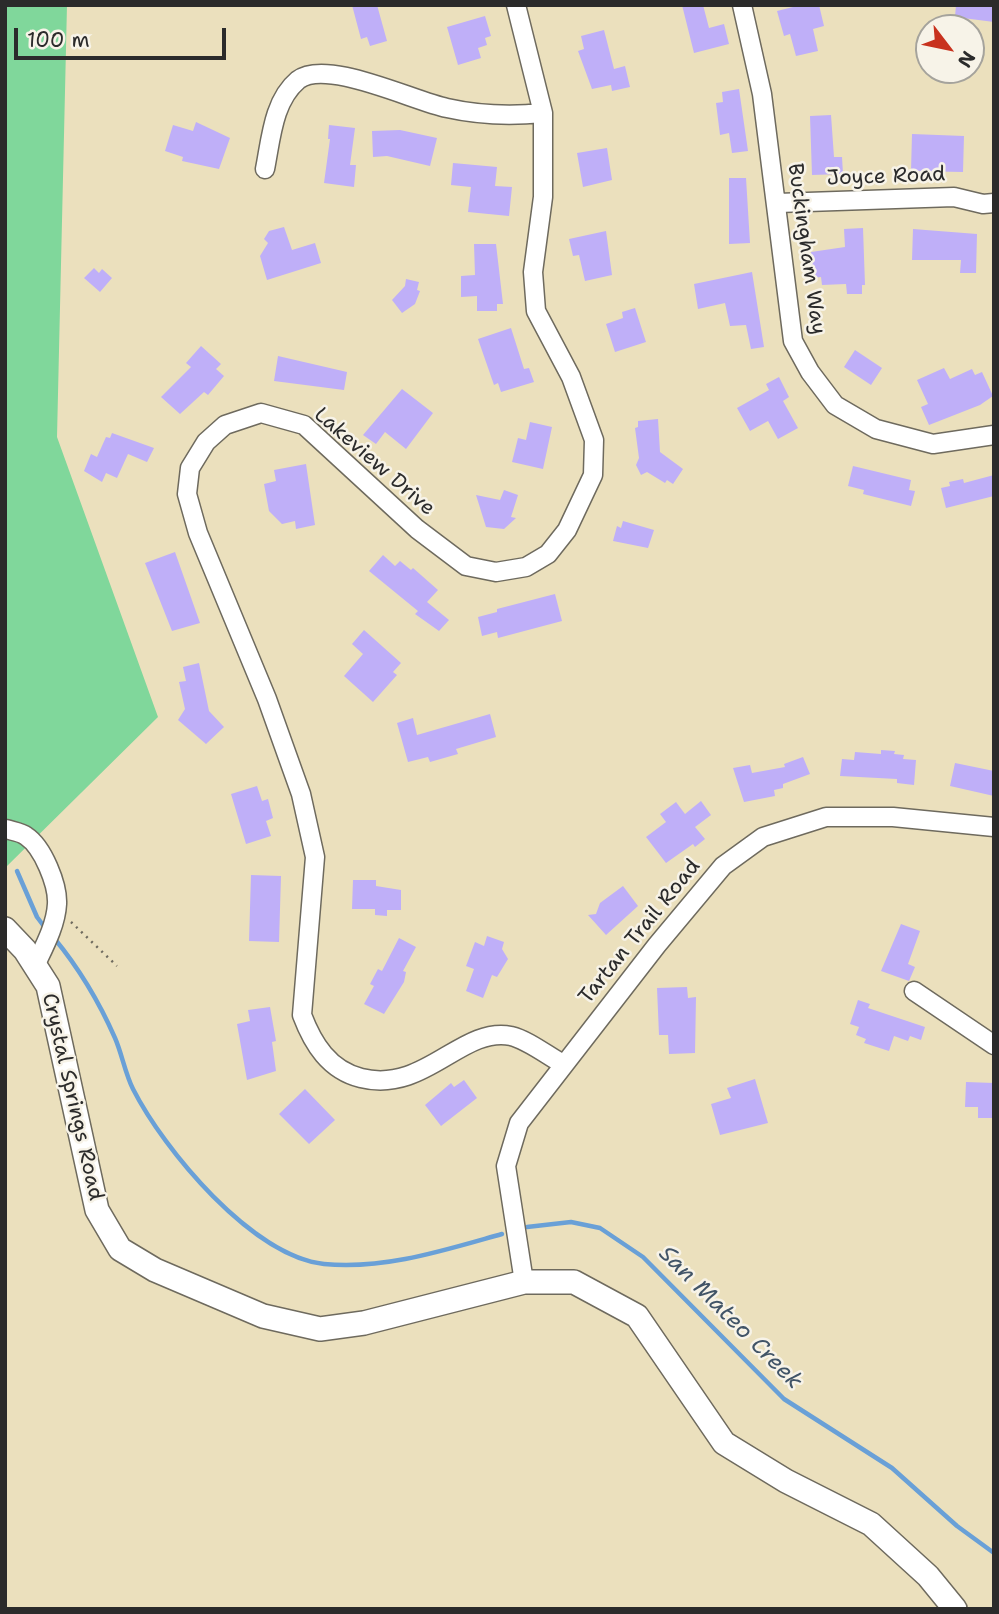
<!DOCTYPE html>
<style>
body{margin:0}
#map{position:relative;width:999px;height:1614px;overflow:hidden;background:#ebe0bd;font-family:"Shantell Sans",sans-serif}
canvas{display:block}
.frame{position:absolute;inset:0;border:7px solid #2b2b2b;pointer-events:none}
.north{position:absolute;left:915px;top:14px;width:70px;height:70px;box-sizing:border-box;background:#f7f3e8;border:2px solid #a5a39c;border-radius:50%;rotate:122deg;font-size:19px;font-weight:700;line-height:28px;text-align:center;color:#2b2b2b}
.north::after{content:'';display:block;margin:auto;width:24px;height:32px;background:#c8321e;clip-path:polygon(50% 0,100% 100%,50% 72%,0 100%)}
.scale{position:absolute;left:14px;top:28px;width:212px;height:32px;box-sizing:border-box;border:4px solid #2b2b2b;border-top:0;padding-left:9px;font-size:21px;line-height:24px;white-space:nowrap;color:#2b2b2b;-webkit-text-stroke:5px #f7f3e8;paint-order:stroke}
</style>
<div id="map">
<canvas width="999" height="1614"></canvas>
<div class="frame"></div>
<div class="north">N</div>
<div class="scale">100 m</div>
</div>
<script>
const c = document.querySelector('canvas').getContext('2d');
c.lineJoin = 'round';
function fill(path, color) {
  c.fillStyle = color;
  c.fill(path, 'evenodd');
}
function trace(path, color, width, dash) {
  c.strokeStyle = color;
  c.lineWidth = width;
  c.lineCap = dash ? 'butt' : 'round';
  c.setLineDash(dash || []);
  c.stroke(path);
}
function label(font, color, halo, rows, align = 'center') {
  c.font = font + ' "Shantell Sans",sans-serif';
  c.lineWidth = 5;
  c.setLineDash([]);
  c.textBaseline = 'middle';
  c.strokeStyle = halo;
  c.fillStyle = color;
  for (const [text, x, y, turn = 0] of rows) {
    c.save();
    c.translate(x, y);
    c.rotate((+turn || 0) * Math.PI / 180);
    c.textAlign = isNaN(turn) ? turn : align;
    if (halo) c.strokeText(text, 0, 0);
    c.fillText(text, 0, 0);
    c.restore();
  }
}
const green = new Path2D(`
 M5 5H67L57 437 158 717 5 868Z`);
const stream = new Path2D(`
 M17 871 37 917 46 929
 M54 938C78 967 100 1004 115 1038 122 1054 125 1073 133 1089 164 1150 252 1256 324 1264 384 1270 445 1250 502 1234
 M527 1227 571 1222 600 1228 643 1257 784 1399 892 1468 957 1526 994 1553`);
const building = new Path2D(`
 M352 5H377L387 41 370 46 367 37 361 39Z
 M682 5H703L709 28 724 24 729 44 694 53Z
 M801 5H819L824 26 813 29 818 51 796 56 790 34 784 36 777 11Z
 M956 5H994V22L955 17Z
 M485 16 491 36 485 38 487 45 478 48 481 58 458 65 447 27Z
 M604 30 614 69 625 66 630 87 612 91 611 85 592 89 578 51 584 49 581 36Z
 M739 89 748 151 732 153 729 133 720 135 716 103 723 102 722 92Z
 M831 115 834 157H842L843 174 812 175 810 116Z
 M196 122 230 138 219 169 182 161 183 157 165 151 173 125 193 131Z
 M329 125 355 128 350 165H356L354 187 324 183 330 139H328Z
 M400 130 437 138 430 166 387 156 373 157 372 131Z
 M912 134 964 136 963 172 911 171Z
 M607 148 612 180 583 187 577 153Z
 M453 163 497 167 495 186 512 187 509 216 468 212 471 187 451 185Z
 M729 178H746L750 243 729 244Z
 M284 227 292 250 315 243 321 263 267 280 260 256 268 243 264 239 269 231Z
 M863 228 865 285H862V294H847L846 284 822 285 821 277 812 278 811 252 845 247 844 229Z
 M913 229 977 234 976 273H960L961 260H912Z
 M606 231 612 275 585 281 579 255 573 256 569 239Z
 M474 244H496L503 304H497V311H477V296L461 297V276L475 275Z
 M94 268 99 273 102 269 112 278 100 292 84 278Z
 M752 272 764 347 751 349 746 325 730 326 725 303 698 309 694 284Z
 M406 279 419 282 417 290 420 291 415 304 402 313 392 300 405 286Z
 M635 308 646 342 615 352 606 324 623 318 622 312Z
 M511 328 524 369 529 368 534 382 501 392 498 383 494 385 478 339Z
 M201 346 221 364 216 369 224 376 208 395 204 392 180 414 161 397 191 367 186 363Z
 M855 350 882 368 871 385 844 367Z
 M278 356 347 372 344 390 274 381Z
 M944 368 950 379 972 369 975 375 982 372 993 396 980 405 929 425 921 407 928 404 917 380Z
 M779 377 789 397 783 401 798 428 778 439 768 421 750 431 737 408 769 390 766 384Z
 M402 389 433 413 406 449 385 432 376 444 363 435Z
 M658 419 660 452 683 469 673 484 667 480 665 483 647 472 641 475 636 465 639 458 635 428 638 427V421Z
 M530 422 552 427 543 469 512 462 518 438 526 440Z
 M112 433 154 448 147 462 128 454 117 478 106 473 102 482 84 471 91 454 97 457 106 437 110 438Z
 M306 464 315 525 296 529 295 521 282 524 269 511 264 484 276 481 274 470Z
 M853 466 911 480 909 490 915 491 911 506 863 494 864 490 848 486Z
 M994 475V496L946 508 941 488 950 486 949 482 963 479 964 483Z
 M504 490 518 495 511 517 516 518 504 529 486 527 476 495 500 500Z
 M623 521 654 530 648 548 613 541 617 526 621 528Z
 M175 552 200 623 172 631 145 563Z
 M383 555 395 566 400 561 411 570 413 568 438 590 427 602 449 620 439 631 415 614 418 611 369 571Z
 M555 594 562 621 498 638 497 632 482 636 478 617 497 612V609Z
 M364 630 401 663 393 672 397 675 373 702 344 676 363 654 352 644Z
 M199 663 209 711 224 727 206 744 178 720 185 709 179 682 186 681 183 667Z
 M490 714 496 737 456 749 458 754 430 762 428 757 408 762 397 723 413 718 417 735Z
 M881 750 895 751 894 754 904 755 903 759 916 760 914 785 897 783V779L840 776 842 759 854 760 855 752 881 754Z
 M803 757 810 774 783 784V788L774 790 775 796 744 802 733 768 750 765 752 773 785 767 784 764Z
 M955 763 994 771V796L950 786Z
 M257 786 262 801 268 799 273 818 266 821 271 836 246 844 231 794Z
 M701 801 711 815 695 827 705 839 695 847 693 844 666 863 646 837 666 822 660 814 676 802 685 814Z
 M251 875 281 876 279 942 249 941Z
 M353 880H376V886L401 890V910H387V916L375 915V909H352Z
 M623 886 638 906 606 935 588 915 596 914 600 903Z
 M901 924 920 931 908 964 915 967 909 981 881 971Z
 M487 936 504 942 502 949 508 959 497 977 492 975 483 998 466 991 474 969 466 966 475 942 484 946Z
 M399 938 416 947 403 971 406 972 404 982 384 1014 364 1004 374 986 370 984 378 969 382 971Z
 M687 987 688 998 696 997 695 1053 669 1054 668 1035H659L657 988Z
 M858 1000 870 1004 868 1008 925 1027 921 1040 910 1036 908 1041 894 1036 889 1051 864 1043 866 1039 856 1035 859 1027 850 1024Z
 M270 1007 276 1041 272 1042 276 1071 247 1080 237 1024 250 1021 248 1010Z
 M755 1079 768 1123 720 1135 711 1104 731 1098 727 1088Z
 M464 1080 477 1098 441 1126 425 1105 451 1083 454 1087Z
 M966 1082 994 1083V1118H978V1107H965Z
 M305 1089 335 1120 309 1144 279 1114Z`);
const path = new Path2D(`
 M71 922 117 966`);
const minor = new Path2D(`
 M516 5 543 113V197L533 272 536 311 571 377 594 440 593 475 567 530 548 554 526 567 496 572 466 566 417 529 304 425 261 413 225 425 206 442 190 468 187 494 198 533 267 699 301 794 315 857 302 1015C313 1044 329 1070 361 1078 425 1094 461 1026 511 1036 528 1040 548 1056 563 1064
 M742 5 762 94 793 341 810 372 835 405 876 429 933 444 994 435
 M265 169C271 139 273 101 298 80 326 58 413 101 447 108 478 115 512 116 543 113
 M778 203 954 197 983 204 994 203
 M6 829C12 831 21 832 26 836 43 847 58 885 57 904 56 925 44 947 35 966
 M914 991 994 1045
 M524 1282 506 1166 519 1123 657 945 723 866 763 837 826 817H893L994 827`);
const major = new Path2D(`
 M5 929 25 950 48 986 97 1210 120 1249 155 1270 263 1316 320 1329 364 1323 524 1282H574L637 1316 724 1443 786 1481 871 1524 928 1576 955 1609`);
const streetNames = [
 ["Joyce Road",886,177,-2],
 ["Buckingham Way",806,249,82],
 ["Lakeview Drive",374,462,41],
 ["Tartan Trail Road",640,932,-51],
 ["Crystal Springs Road",72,1097,77]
];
const waterNames = [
 ["San Mateo Creek",730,1318,45]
];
fill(green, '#80d79b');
trace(stream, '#69a0d7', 4.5);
fill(building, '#bfaff8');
trace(minor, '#6e6a5e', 21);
trace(major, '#6e6a5e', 26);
trace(path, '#6e6a5e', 2.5, [2, 5]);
trace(minor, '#fff', 18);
trace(major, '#fff', 23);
label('21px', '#2b2b2b', '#f7f3e8', streetNames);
label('italic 23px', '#415467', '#f7f3e8', waterNames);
</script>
